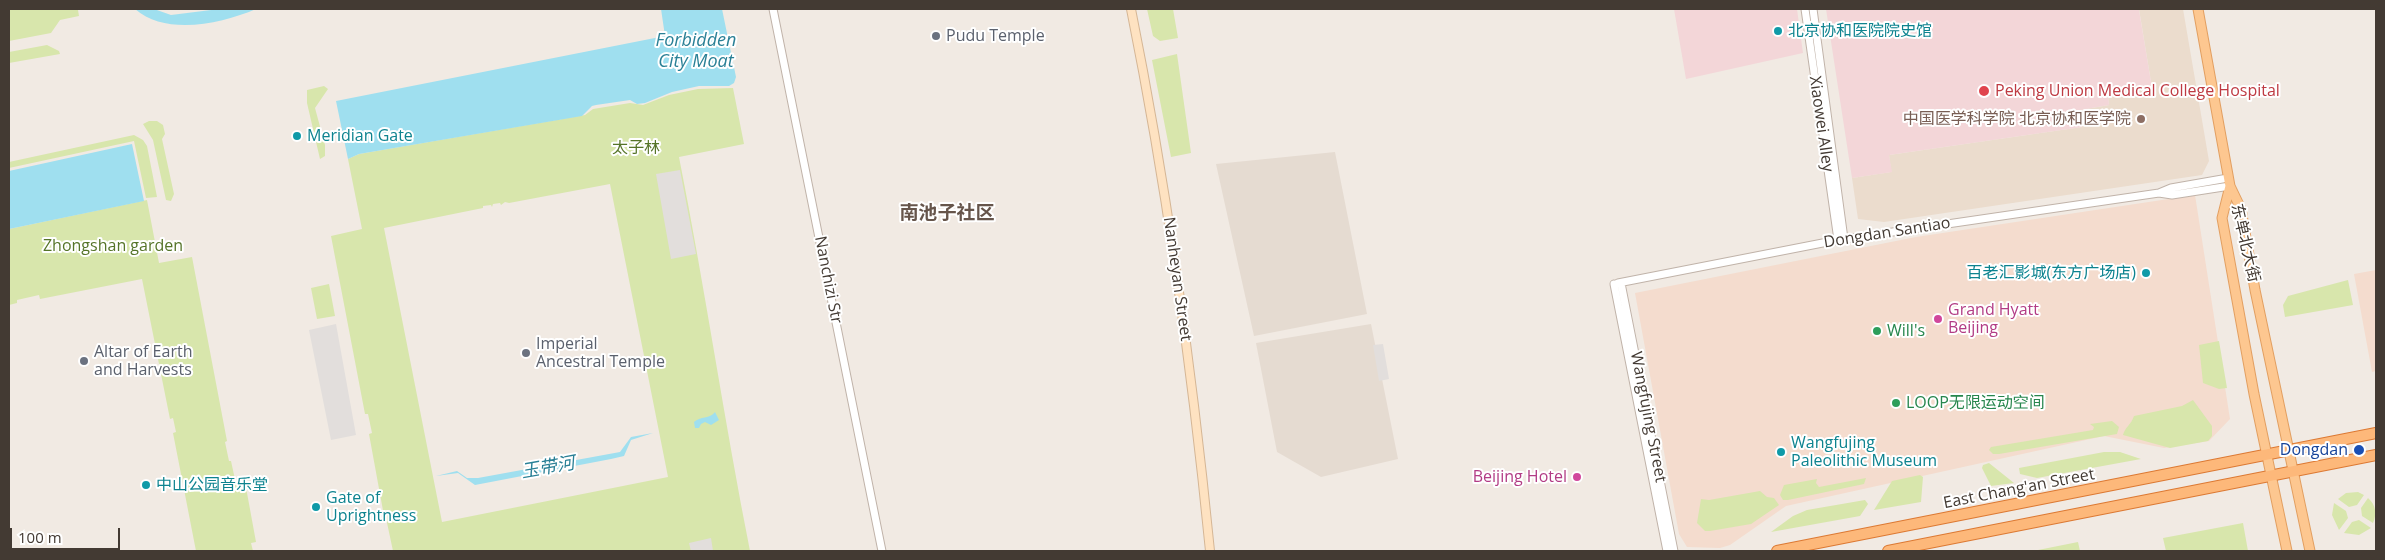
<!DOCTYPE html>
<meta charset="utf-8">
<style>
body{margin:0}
#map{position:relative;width:2385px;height:560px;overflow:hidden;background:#f1eae3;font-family:"Open Sans",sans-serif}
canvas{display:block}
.frame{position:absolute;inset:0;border:10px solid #433a33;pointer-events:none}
.scale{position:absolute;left:10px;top:528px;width:110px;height:22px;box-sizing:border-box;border:2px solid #433a33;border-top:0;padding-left:6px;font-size:15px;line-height:18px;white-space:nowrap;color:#433a33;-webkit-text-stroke:4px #fff;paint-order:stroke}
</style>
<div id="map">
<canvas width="2385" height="560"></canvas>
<div class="frame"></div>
<div class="scale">100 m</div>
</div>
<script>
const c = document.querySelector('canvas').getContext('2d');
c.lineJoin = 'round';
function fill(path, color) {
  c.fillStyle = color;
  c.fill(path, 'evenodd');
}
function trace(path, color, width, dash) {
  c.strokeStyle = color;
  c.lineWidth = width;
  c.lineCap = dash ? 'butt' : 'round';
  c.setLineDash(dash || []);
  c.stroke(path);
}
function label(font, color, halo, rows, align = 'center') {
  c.font = font + ' "Open Sans","Noto Sans SC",sans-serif';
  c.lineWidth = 4;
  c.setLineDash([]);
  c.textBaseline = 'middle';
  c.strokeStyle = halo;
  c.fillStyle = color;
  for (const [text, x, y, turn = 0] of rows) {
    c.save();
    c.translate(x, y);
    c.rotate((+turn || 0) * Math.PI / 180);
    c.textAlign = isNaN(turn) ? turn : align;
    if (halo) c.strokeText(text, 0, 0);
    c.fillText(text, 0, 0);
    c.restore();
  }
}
const residential = new Path2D(`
 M1335 152 1367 314 1254 336 1216 164Z
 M1371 324 1398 459 1321 477 1277 452 1256 343Z`);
const commercial = new Path2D(`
 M2195 195 2230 419 2209 441 2164 448 2104 436 1786 506 1730 545 1720 548 1687 547 1679 534 1635 293 1916 237Z
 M2376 270V371L2372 372 2354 274Z`);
const education = new Path2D(`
 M2139 9H2183L2209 161 2202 175 1884 222 1858 219 1852 178 1891 172 1889 155 2082 127 2080 110 2109 105 2108 95 2152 88Z`);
const medical = new Path2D(`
 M1674 9H1797L1803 53 1686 79Z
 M1826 9H2144L2139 10 2152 88 2108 95 2109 105 2080 110 2082 127 1889 155 1892 172 1852 178Z`);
const green = new Path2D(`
 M9 9H75L78 10 79 16 60 20 51 33 9 41Z
 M1147 9H1173L1178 38 1160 41 1153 36Z
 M47 45 59 51 60 54 9 63V52Z
 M1177 54 1191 153 1171 157 1152 60Z
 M324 86 328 89 315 108 325 145V156L320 159 307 103V90Z
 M733 88 744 144 679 157C705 288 724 420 750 551H393L386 518 381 517 384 516 369 434 372 433 368 414H365L331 236 362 229 348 159 359 154 585 115 593 109 630 103 643 105 669 95 698 89ZM610 184 668 477 442 522 384 228 483 208V206L491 205 492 207 493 204 500 203 501 205 505 202 509 203Z
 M149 121H157L163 125 165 134 162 139 174 194 171 201 166 200 153 140 143 124Z
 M134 135 143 140 147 146 157 197 146 198 134 141 9 168V162Z
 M147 200 159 263 192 257 227 441 225 442 229 461H231L236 484 245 482 256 542 251 543 253 551H196L173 433 176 432 173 418 170 419 142 279 40 299 39 295 17 300V303L9 305V229Z
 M2348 280 2353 305 2285 317 2283 305 2288 296Z
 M329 284 335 316 317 319 311 288Z
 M2219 341 2227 388 2219 389 2203 383 2199 345Z
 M2193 400 2212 426V436L2208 441 2170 448 2123 435C2125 427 2131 425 2134 416L2182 406Z
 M2112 421 2119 427 2117 434 1999 454H1993L1989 450 1991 447 2093 430 2094 427 2090 424Z
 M2104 452H2120L2141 459 2037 478 2020 474 2019 468Z
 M1989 463 2014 483 1991 486 1982 468 1983 465Z
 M1920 475 1923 477 1921 502 1874 510 1892 481Z
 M1866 478 1864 484 1788 500H1783L1780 495 1784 485 1817 479 1816 483 1819 487Z
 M1760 491 1767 497 1774 498 1779 505 1751 524 1710 531H1705L1697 523 1701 499 1709 500Z
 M2358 492 2364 495 2357 505 2349 507 2338 499 2346 493Z
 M2368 498C2376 505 2377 514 2373 523L2362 516 2361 508Z
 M1865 500 1868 504 1860 516 1771 532 1793 516 1807 510Z
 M2334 503 2346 511 2348 518 2339 530 2332 515Z
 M2359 520 2371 528 2359 535 2344 533 2352 522Z
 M2243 523 2248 551H2166L2163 538Z
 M2078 542 2080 551H2033Z`);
const parking = new Path2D(`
 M680 170 696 254 671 259 656 174Z
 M336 324 356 435 331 440 309 330Z
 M1383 344 1389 379 1379 381 1373 345Z
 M711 538 713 551H691L689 543Z`);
const water = new Path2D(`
 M135 9H154L171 15 219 9H256C221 24 166 36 135 9Z
 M661 9H722L736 77 734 83 729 86H699L672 92 645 103 637 104 630 100 596 105 592 106 582 116 359 154 348 159 336 101 665 36Z
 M132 144 144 201 9 229V171Z
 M715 412 719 420 711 425 705 422 701 424 699 428H695L694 422C700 416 710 419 715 412Z
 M653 433 631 440 624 456 611 459 475 485 458 473 436 476 457 471 467 478H478L620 452 631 437Z`);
const tertiary = new Path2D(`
 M773 9 882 551
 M1805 9 1838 240
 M1813 9 1844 239
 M2159 193 2172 195 2230 186
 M1618 283 1838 240 2159 193 2171 188 2228 178
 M1621 283 1674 551
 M1614 284 1667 551`);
const secondary = new Path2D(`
 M1131 9C1167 188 1192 369 1210 551`);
const primary = new Path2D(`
 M2198 9 2230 186 2241 209 2255 290 2310 551
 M2230 186 2222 218 2254 394 2287 551`);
const trunk = new Path2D(`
 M1777 551 2376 433
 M1888 551 2376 455`);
const markers = [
 [1778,31,5,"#0f9aa8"],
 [936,36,5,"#6b7280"],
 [1984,91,6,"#e0444e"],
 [2141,119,5,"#8d6e63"],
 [297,136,5,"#0f9aa8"],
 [2146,273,5,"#0f9aa8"],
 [1938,319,5,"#d1479c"],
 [1877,331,5,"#2e9e5b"],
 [526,353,5,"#6b7280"],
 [84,361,5,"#6b7280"],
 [1896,403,5,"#2e9e5b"],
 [2359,450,6,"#1a4fb4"],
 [1781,452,5,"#0f9aa8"],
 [1577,477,5,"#d1479c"],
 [146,485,5,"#0f9aa8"],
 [316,507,5,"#0f9aa8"]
];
const cultureNames = [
 ["北京协和医院院史馆",1788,31],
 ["Meridian Gate",307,136],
 ["百老汇影城(东方广场店)",2136,273,"right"],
 ["Wangfujing",1791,443],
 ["Paleolithic Museum",1791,461],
 ["中山公园音乐堂",156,485],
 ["Gate of",326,498],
 ["Uprightness",326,516]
];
const worshipNames = [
 ["Pudu Temple",946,36],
 ["Imperial",536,344],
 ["Ancestral Temple",536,362],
 ["Altar of Earth",94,352],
 ["and Harvests",94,370]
];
const healthNames = [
 ["Peking Union Medical College Hospital",1995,91]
];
const educationNames = [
 ["中国医学科学院 北京协和医学院",2131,119]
];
const streetNames = [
 ["Xiaowei Alley",1821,124,82],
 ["Dongdan Santiao",1887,233,-9],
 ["东单北大街",2245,243,77],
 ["Nanheyan Street",1177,279,82],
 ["Nanchizi Str",828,280,79],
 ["Wangfujing Street",1648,417,79],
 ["East Chang'an Street",2019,489,-11]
];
const parkNames = [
 ["太子林",636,148],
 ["Zhongshan garden",113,246]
];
const hotelNames = [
 ["Grand Hyatt",1948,310],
 ["Beijing",1948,328],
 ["Beijing Hotel",1567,477,"right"]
];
const leisureNames = [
 ["Will's",1887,331],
 ["LOOP无限运动空间",1906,403]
];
const transitNames = [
 ["Dongdan",2348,450]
];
const waterNames = [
 ["Forbidden",696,41],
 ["City Moat",696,62],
 ["玉带河",548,468,-10]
];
const quarterNames = [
 ["南池子社区",947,214]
];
fill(residential, '#e5dbd1');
fill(commercial, '#f4dcce');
fill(education, '#ebdccd');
fill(medical, '#f3d6d8');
fill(green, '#d8e6ac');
fill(parking, '#e2dedc');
fill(water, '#9fdfef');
trace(tertiary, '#c0b3a9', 9);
trace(secondary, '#d5b695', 10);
trace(primary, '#e29f61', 11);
trace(trunk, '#dc7933', 12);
trace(tertiary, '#fff', 7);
trace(secondary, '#fee2c1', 8);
trace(primary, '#fdc790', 9);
trace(trunk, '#fdb87a', 10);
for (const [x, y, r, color] of markers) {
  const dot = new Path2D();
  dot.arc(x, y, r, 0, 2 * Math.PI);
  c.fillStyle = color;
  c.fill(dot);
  trace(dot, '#fff', 2);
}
label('16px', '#0d838f', '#fff', cultureNames, 'left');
label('16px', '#5b616d', '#fff', worshipNames, 'left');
label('16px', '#be3a42', '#fff', healthNames, 'left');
label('16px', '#785e54', '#fff', educationNames, 'right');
label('16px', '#433a33', '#fff', streetNames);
label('16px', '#557428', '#fff', parkNames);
label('16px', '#b23c85', '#fff', hotelNames, 'left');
label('16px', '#27864d', '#fff', leisureNames, 'left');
label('16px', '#164399', '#fff', transitNames, 'right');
label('italic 18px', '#2a8096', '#fff', waterNames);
label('bold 19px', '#66554b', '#fff', quarterNames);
</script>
